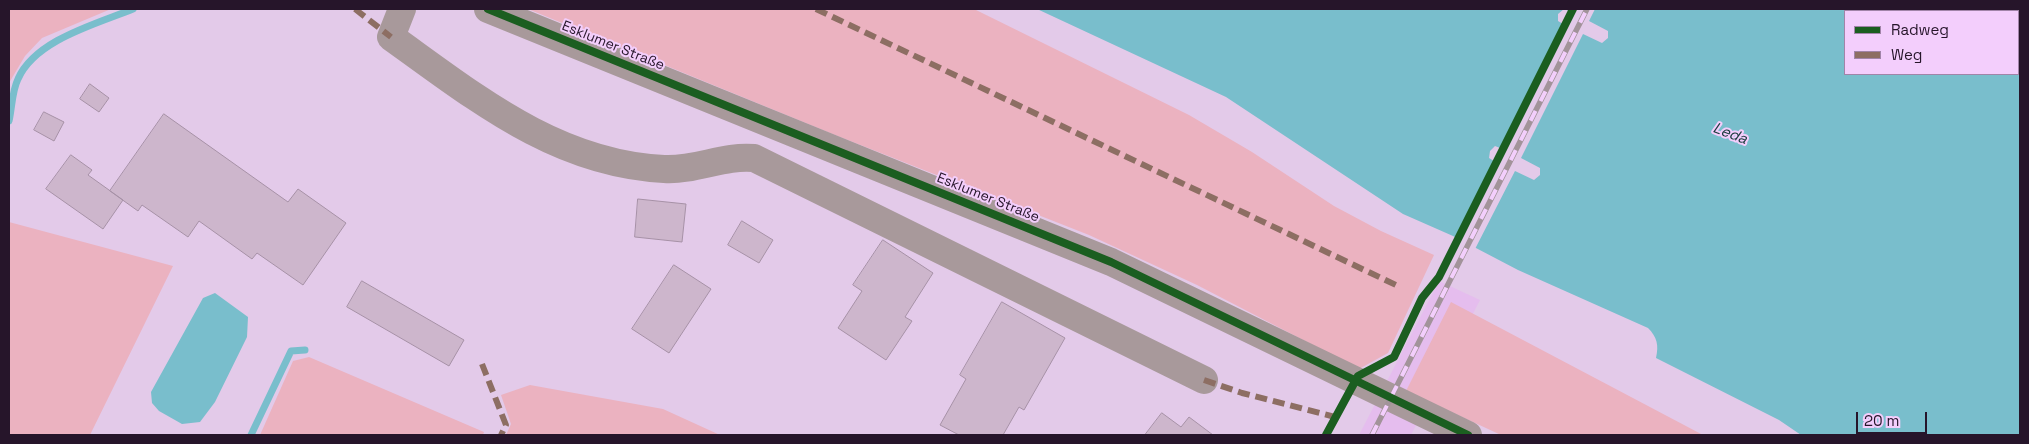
<!DOCTYPE html>
<meta charset="utf-8">
<style>
body{margin:0}
#map{position:relative;width:2029px;height:444px;overflow:hidden;background:#e3cae9;font-family:"Space Grotesk",sans-serif}
canvas{display:block}
.frame{position:absolute;inset:0;border:10px solid #26152a;pointer-events:none}
.legend{position:absolute;left:1844px;top:10px;width:175px;height:65px;box-sizing:border-box;background:#f3cefc;border:1px solid #a184a8;margin:0;padding:6px 9px;list-style:none;font-size:15px;color:#26152a}
.legend li{display:flex;align-items:center;gap:10px;height:25px}
.legend b{width:25px;border:1px solid #a184a8}
.scale{position:absolute;left:1856px;top:412px;width:71px;height:22px;box-sizing:border-box;border:2px solid #26152a;border-top:0;padding-left:6px;font-size:15px;line-height:18px;white-space:nowrap;color:#26152a;-webkit-text-stroke:4px #f3cefc;paint-order:stroke}
</style>
<div id="map">
<canvas width="2029" height="444"></canvas>
<div class="frame"></div>
<ul class="legend">
<li><b style="height:6px;background:#1b5e20"></b>Radweg</li>
<li><b style="height:6px;background:#8d6e63"></b>Weg</li>
</ul>
<div class="scale">20 m</div>
</div>
<script>
const c = document.querySelector('canvas').getContext('2d');
c.lineJoin = 'round';
function fill(path, color) {
  c.fillStyle = color;
  c.fill(path, 'evenodd');
}
function trace(path, color, width, dash) {
  c.strokeStyle = color;
  c.lineWidth = width;
  c.lineCap = dash ? 'butt' : 'round';
  c.setLineDash(dash || []);
  c.stroke(path);
}
function label(font, color, halo, rows, align = 'center') {
  c.font = font + ' "Space Grotesk",sans-serif';
  c.lineWidth = 4;
  c.setLineDash([]);
  c.textBaseline = 'middle';
  c.strokeStyle = halo;
  c.fillStyle = color;
  for (const [text, x, y, turn = 0] of rows) {
    c.save();
    c.translate(x, y);
    c.rotate((+turn || 0) * Math.PI / 180);
    c.textAlign = isNaN(turn) ? turn : align;
    if (halo) c.strokeText(text, 0, 0);
    c.fillText(text, 0, 0);
    c.restore();
  }
}
const built = new Path2D(`
 M1439 281 1480 300 1411 435H1359Z`);
const green = new Path2D(`
 M9 9H111L42 38 25 56 9 83Z
 M528 9H974L1189 115 1252 152 1334 206 1381 231 1434 255 1388 353 1359 369 1197 285 1089 235 835 135Z
 M9 222 173 266 90 435H9Z
 M1451 302 1703 435H1501L1406 391Z
 M309 357 484 432 483 435H260L293 361Z
 M530 385 663 409 720 435H506L511 424 501 395Z`);
const water = new Path2D(`
 M1037 9H1991L1997 11H1845V74H2018V21L2020 22V435H1801L1779 420 1656 358C1659 345 1657 337 1648 328L1518 270 1453 236 1403 214 1226 97Z
 M215 293 248 317 247 337 215 402 200 422 182 424 159 411 152 403 151 392 203 298Z`);
const pier = new Path2D(`
 M1564 9 1569 11 1570 9H1595L1589 21 1608 31V38L1602 43 1583 34 1521 158 1540 168V175L1534 180 1515 171 1474 251 1455 240 1494 161 1489 158 1490 151 1495 146 1500 148 1563 24 1558 21V14Z`);
const stream = new Path2D(`
 M9 121C12 108 12 91 18 79 35 40 96 24 133 9
 M251 435 291 351 305 350`);
const building = new Path2D(`
 M90 84 109 98 99 112 80 99Z
 M44 112 64 122 54 141 34 130Z
 M164 114 288 202 298 189 346 223 303 285 257 253 252 259 199 221 188 237 142 205 138 211 110 191Z
 M71 155 92 170 88 175 123 200 103 229 46 189Z
 M638 199 686 204 682 242 635 237Z
 M742 221 773 240 759 263 728 245Z
 M883 240 933 273 905 317 912 321 886 360 838 328 862 291 853 285Z
 M674 265 711 289 669 353 632 329Z
 M362 281 464 340 449 366 347 307Z
 M1002 302 1065 338 1024 410 1019 407 1003 435H959L940 425 966 379 960 375Z
 M1162 413 1181 427 1189 417 1213 435H1145Z`);
const minor = new Path2D(`
 M402 9 391 37C475 97 556 164 664 169 695 171 724 155 754 158L1204 380
 M488 9 1111 262 1468 435`);
const rail = new Path2D(`
 M1372 435 1587 9`);
const quiet = new Path2D(`
 M355 9 391 37
 M816 9 1398 286
 M482 364 506 425 501 435
 M1204 380 1242 393 1335 417`);
const cycleway = new Path2D(`
 M488 9 1111 262 1468 435
 M1326 435 1358 376 1394 357 1422 298 1439 277 1573 9`);
const streetNames = [
 ["Esklumer Straße",613,46,22],
 ["Esklumer Straße",988,198,22]
];
const waterNames = [
 ["Leda",1730,134,21]
];
fill(built, '#e5bdee');
fill(green, '#ebb2c0');
fill(water, '#79becc');
fill(pier, '#e3cae9');
trace(stream, '#79becc', 7);
fill(building, '#cdb6cc');
trace(building, '#a691a6', 1);
trace(minor, '#a8999b', 28);
trace(rail, '#a2939a', 5.5);
trace(rail, '#f3cefc', 4, [11]);
trace(quiet, '#8d6e63', 6, [12, 6]);
trace(cycleway, '#1b5e20', 8);
label('14px', '#26152a', '#f3cefc', streetNames);
label('italic 15px', '#17393a', '#f3cefc', waterNames);
</script>
